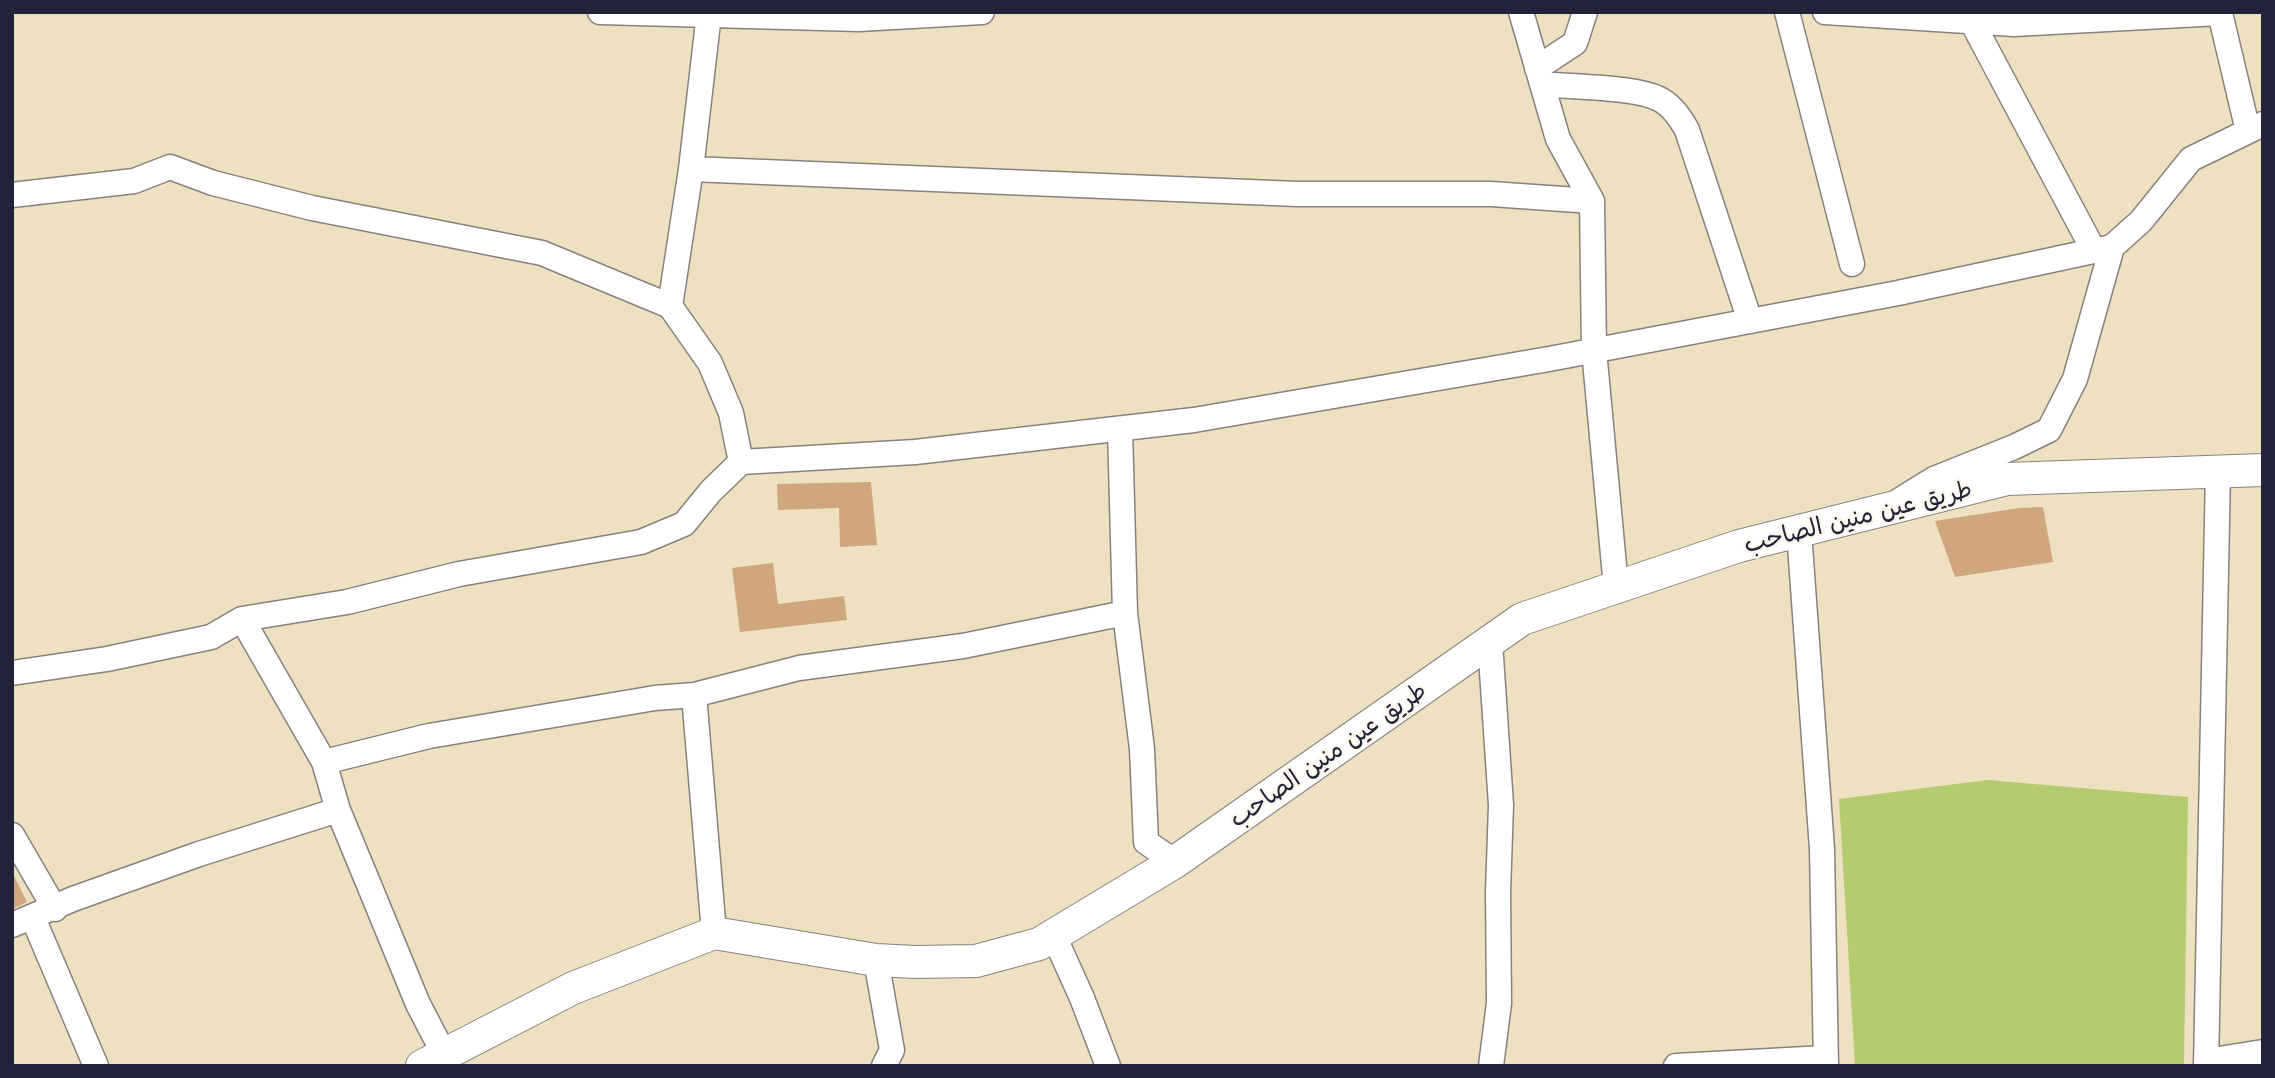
<!DOCTYPE html>
<meta charset="utf-8">
<style>
body{margin:0}
#map{position:relative;width:2275px;height:1078px;overflow:hidden;background:#eee1c1;font-family:Mali,sans-serif}
canvas{display:block}
.frame{position:absolute;inset:0;border:14px solid #22223b;pointer-events:none}
</style>
<div id="map">
<canvas width="2275" height="1078"></canvas>
<div class="frame"></div>
</div>
<script>
const c = document.querySelector('canvas').getContext('2d');
c.lineJoin = 'round';
function fill(path, color) {
  c.fillStyle = color;
  c.fill(path, 'evenodd');
}
function trace(path, color, width, dash) {
  c.strokeStyle = color;
  c.lineWidth = width;
  c.lineCap = dash ? 'butt' : 'round';
  c.setLineDash(dash || []);
  c.stroke(path);
}
function label(font, color, halo, rows, align = 'center') {
  c.font = font + ' Mali,"Playpen Sans Arabic",sans-serif';
  c.lineWidth = 5;
  c.setLineDash([]);
  c.textBaseline = 'middle';
  c.strokeStyle = halo;
  c.fillStyle = color;
  for (const [text, x, y, turn = 0] of rows) {
    c.save();
    c.translate(x, y);
    c.rotate((+turn || 0) * Math.PI / 180);
    c.textAlign = isNaN(turn) ? turn : align;
    if (halo) c.strokeText(text, 0, 0);
    c.fillText(text, 0, 0);
    c.restore();
  }
}
const green = new Path2D(`
 M1987 780 2188 797 2184 1066H1855L1839 799Z`);
const building = new Path2D(`
 M871 482 877 545 840 547 839 508 778 510 777 484Z
 M2043 507 2053 562 1955 577 1935 521 2019 508Z
 M773 563 778 604 844 596 847 620 740 632 732 568Z
 M12 872 27 902 12 909Z`);
const minor = new Path2D(`
 M600 12 859 19 982 12
 M1787 12 1852 264
 M1825 12 2014 24 2220 13 2248 131
 M709 14 691 169 1297 194H1491L1592 201 1558 139 1521 12
 M1972 22 2094 251
 M1537 68 1575 43 1585 12
 M1542 84C1571 87 1633 87 1657 98 1671 104 1680 117 1687 130L1750 321
 M12 195 134 181 170 167 213 183 312 208 542 253 670 306 710 363 731 413 741 462 915 452 1194 420 1549 359 1898 293 2112 247 2141 221 2191 159 2263 124
 M1592 201 1594 350 1616 587
 M670 306 691 169
 M1120 429 1125 613 1142 749 1146 842 1175 862
 M1900 500 1934 479 2014 447 2049 430 2075 379 2112 247
 M1799 532 1822 849 1826 1066
 M242 619 324 762 338 810 374 897 418 1004 444 1054
 M1490 642 1501 805 1498 892 1499 1003 1491 1066
 M12 673 107 659 211 637 242 619 347 602 459 574 641 542 684 524 711 491 741 462
 M694 695 714 933
 M324 762 429 736 655 698 694 695 799 668 963 646 1125 613
 M12 835 55 909
 M33 918 96 1066
 M12 925 73 899 199 854 338 810
 M1054 936 1082 998 1108 1066
 M876 960 892 1050 884 1066
 M2206 1061 2263 1052
 M1676 1066 1825 1058
 M2206 1066 2218 471`);
const major = new Path2D(`
 M422 1066 573 988 714 933 876 960 915 962 976 961 1039 944 1175 862 1522 619 1739 546 2007 479 2263 470`);
const streetNames = [
 ["طريق عين منين الصاحب",1858,517,-14],
 ["طريق عين منين الصاحب",1328,755,-35]
];
fill(green, '#b5cb6f');
fill(building, '#cfa67d');
trace(minor, '#88827e', 27);
trace(major, '#88827e', 34);
trace(minor, '#fff', 24);
trace(major, '#fff', 32);
label('24px', '#22223b', '#fbf7ec', streetNames);
</script>
